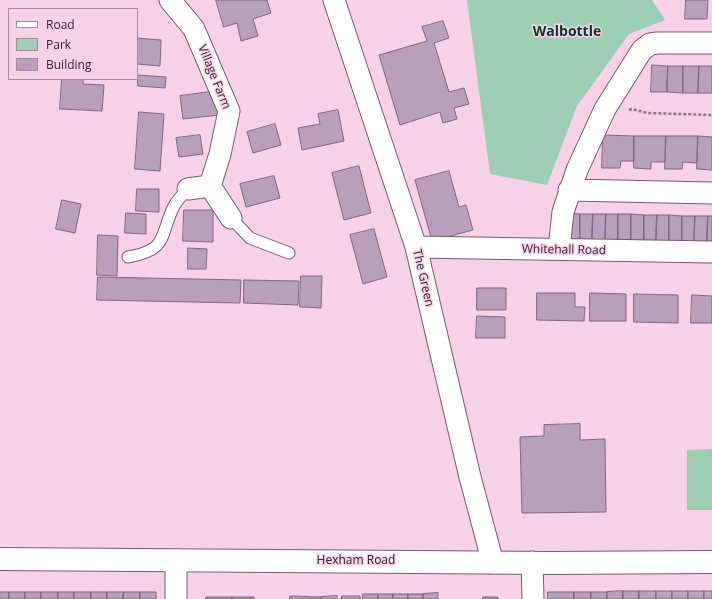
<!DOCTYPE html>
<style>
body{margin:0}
#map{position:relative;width:712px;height:599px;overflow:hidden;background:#f6d1e7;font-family:"Open Sans",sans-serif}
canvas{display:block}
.legend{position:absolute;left:8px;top:8px;width:130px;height:72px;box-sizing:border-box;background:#f6d1e7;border:1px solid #a88c9d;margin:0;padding:5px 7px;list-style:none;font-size:12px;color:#32252d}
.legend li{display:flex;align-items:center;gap:8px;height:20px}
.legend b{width:20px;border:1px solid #a88c9d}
</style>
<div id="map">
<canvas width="712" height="599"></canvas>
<ul class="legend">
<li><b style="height:5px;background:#fff"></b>Road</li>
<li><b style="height:11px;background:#9dcfb5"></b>Park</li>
<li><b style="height:11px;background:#b89fbc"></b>Building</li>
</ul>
</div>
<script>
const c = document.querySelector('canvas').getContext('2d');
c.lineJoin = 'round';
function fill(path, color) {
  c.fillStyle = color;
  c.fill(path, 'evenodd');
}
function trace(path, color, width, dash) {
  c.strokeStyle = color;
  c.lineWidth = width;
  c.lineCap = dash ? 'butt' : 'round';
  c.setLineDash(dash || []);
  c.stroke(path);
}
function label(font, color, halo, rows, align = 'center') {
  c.font = font + ' "Open Sans",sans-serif';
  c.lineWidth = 3;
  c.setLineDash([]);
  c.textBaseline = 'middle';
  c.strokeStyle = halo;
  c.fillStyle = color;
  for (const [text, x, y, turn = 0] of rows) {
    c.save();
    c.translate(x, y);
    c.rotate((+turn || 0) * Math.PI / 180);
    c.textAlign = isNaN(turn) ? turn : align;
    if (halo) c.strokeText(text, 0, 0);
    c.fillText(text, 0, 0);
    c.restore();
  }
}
const green = new Path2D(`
 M467 0H652L665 20 629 34 577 106 547 185 490 174Z
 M712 449V510H687V450Z`);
const building = new Path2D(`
 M216 0H267L271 13 253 19 258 36 241 41 237 23 224 27Z
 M686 0H708L707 19H685Z
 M443 21 449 38 434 43 449 92 464 88 469 104 454 108 457 119 443 123 440 112 400 125 379 55 427 41 422 27Z
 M137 38 161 40 160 66 137 64Z
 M652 65 668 66 667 92H651Z
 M668 66H683V93L667 92Z
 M683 66H699L698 93H683Z
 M699 66H712V93H698Z
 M138 75 166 77 165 88 138 86Z
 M62 79H83V84L104 85 102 111 60 109Z
 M217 91 219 115 183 119 180 96Z
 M338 110 344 141 302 150 298 128 320 124 318 114Z
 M139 112 164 114 160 171 135 169Z
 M275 124 281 145 253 153 247 132Z
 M200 135 203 154 179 157 176 138Z
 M603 135 634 136V161H621L620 168H602Z
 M634 136H666L665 162H651V169L634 168Z
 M666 136H698L697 163 683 162 682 169H665Z
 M698 136 712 137V170L697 169Z
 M359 166 371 213 344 220 332 173Z
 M449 171 459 207 466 205 473 230 432 241 415 180Z
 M274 176 280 198 246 207 240 184Z
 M137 189H159V212L136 211Z
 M62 200 81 204 75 233 56 229Z
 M184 210H213V242L183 241Z
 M126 213 146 214V234L125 233Z
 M568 213 580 214V239H567Z
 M580 214H593L592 240 580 239Z
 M593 214H606L605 240H592Z
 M606 214H618V240H605Z
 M618 214H631V240H618Z
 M631 214 644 215V241L631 240Z
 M644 215H657L656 241H644Z
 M657 215H669V241H656Z
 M669 215 682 216V241H669Z
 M682 216H695L694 242 682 241Z
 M695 216H708L707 242H694Z
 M708 216H712V242H707Z
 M374 229 387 277 363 284 350 235Z
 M98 235 118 236 117 276 97 275Z
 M188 248 207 249 206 269H188Z
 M301 276H322L321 308 300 307Z
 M98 277 241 280 240 303 97 300Z
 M244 280 299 281 298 305 244 303Z
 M477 288H506V310H477Z
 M537 293H575V307H585L584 321 537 320Z
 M590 293 626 294V321H590Z
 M634 294 678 295V323L634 322Z
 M692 295 712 296V323H691Z
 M477 316 505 317V338H476Z
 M580 424V440L605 439 606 512 522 513 520 437 544 436V425Z
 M623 591V599H607V592Z
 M623 591H639V599H623Z
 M639 591H656V599H639Z
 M656 591H672V599H656Z
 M672 591H688V599H672Z
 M688 591H704V599H688Z
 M704 591H712V599H704Z
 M0 592H9V599H0Z
 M9 592H25V599H9Z
 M25 592H41V599H25Z
 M41 592H58V599H41Z
 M58 592H74V599H58Z
 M74 592H91V599H74Z
 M91 592H107V599H91Z
 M107 592H124L123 599H107Z
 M124 592H140V599H123Z
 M140 592H156V599H140Z
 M548 592H574V599H548Z
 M574 592H591V599H574Z
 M591 592H607V599H591Z
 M438 593V599H423V594Z
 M363 594H378V599H363Z
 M378 594H393V599H378Z
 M393 594H408V599H393Z
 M408 594H423V599H408Z
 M290 596 321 597V599H290Z
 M337 596V599H321V597Z
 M342 596H360V599H342Z
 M206 597H232V599H206Z
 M232 597H254V599H232Z
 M483 597H498V599H483Z`);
const path = new Path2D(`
 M629 110 632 109 647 113 712 115`);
const service = new Path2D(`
 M231 218 250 238 289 253
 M128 257C169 250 159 236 174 206 178 199 183 194 188 189`);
const minor = new Path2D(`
 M170 0 194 29 229 111 220 154 210 186
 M334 0 416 247 470 477 493 563
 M188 189 210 186 231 218
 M569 190 712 193
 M416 247 712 252
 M559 249 563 212 577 170 605 109 642 50 650 44 657 43H712
 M176 560V599
 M532 562 533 599`);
const secondary = new Path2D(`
 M0 559 550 563 712 562`);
const streetNames = [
 ["Village Farm",214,77,68],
 ["Whitehall Road",564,250,1],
 ["The Green",423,278,77],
 ["Hexham Road",356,561]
];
const quarterNames = [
 ["Walbottle",567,32]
];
fill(green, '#9dcfb5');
fill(building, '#b89fbc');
trace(building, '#7f6883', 1);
trace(service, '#7a5a6d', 13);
trace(minor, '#7a5a6d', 23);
trace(secondary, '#7a5a6d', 24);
trace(path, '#8d7584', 2.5, [3, 2]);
trace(service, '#fff', 11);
trace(minor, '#fff', 21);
trace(secondary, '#fff', 22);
label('12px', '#32252d', '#f6d1e7', streetNames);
label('bold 14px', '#083724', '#f6d1e7', quarterNames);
</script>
